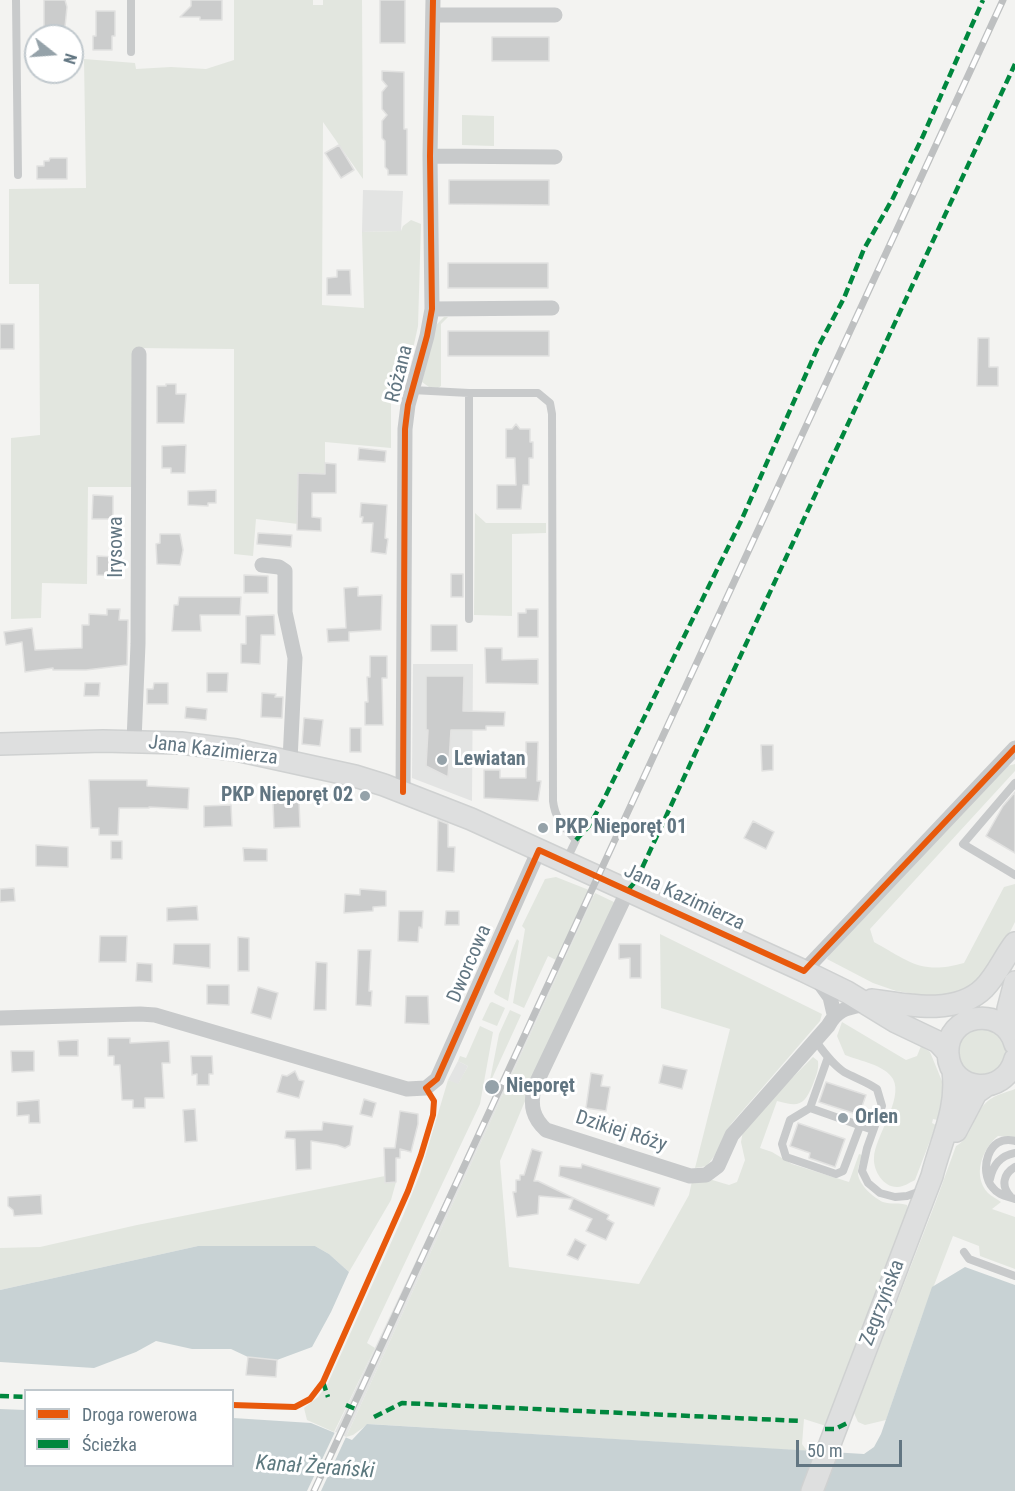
<!DOCTYPE html>
<meta charset="utf-8">
<style>
body{margin:0}
#map{position:relative;width:1015px;height:1491px;overflow:hidden;background:#f3f3f1;font-family:"Roboto Condensed",sans-serif}
canvas{display:block}
.legend{position:absolute;left:24px;top:1389px;width:210px;height:78px;box-sizing:border-box;background:#fff;border:2px solid #c0c8cd;margin:0;padding:8px 10px;list-style:none;font-size:18px;color:#627682}
.legend li{display:flex;align-items:center;gap:12px;height:30px}
.legend b{width:30px;border:2px solid #c0c8cd}
.north{position:absolute;left:24px;top:24px;width:60px;height:60px;box-sizing:border-box;background:#fff;border:2px solid #c0c8cd;border-radius:50%;rotate:107deg;font-size:16px;font-weight:700;line-height:24px;text-align:center;color:#627682}
.north::after{content:'';display:block;margin:auto;width:21px;height:27px;background:#95a2a9;clip-path:polygon(50% 0,100% 100%,50% 72%,0 100%)}
.scale{position:absolute;left:796px;top:1440px;width:106px;height:27px;box-sizing:border-box;border:3px solid #627682;border-top:0;padding-left:8px;font-size:18px;line-height:21px;white-space:nowrap;color:#627682;-webkit-text-stroke:4px #fff;paint-order:stroke}
</style>
<div id="map">
<canvas width="1015" height="1491"></canvas>
<ul class="legend">
<li><b style="height:8px;background:#e8590c"></b>Droga rowerowa</li>
<li><b style="height:8px;background:#00873e"></b>Ścieżka</li>
</ul>
<div class="north">N</div>
<div class="scale">50 m</div>
</div>
<script>
const c = document.querySelector('canvas').getContext('2d');
c.lineJoin = 'round';
function fill(path, color) {
  c.fillStyle = color;
  c.fill(path, 'evenodd');
}
function trace(path, color, width, dash) {
  c.strokeStyle = color;
  c.lineWidth = width;
  c.lineCap = dash ? 'butt' : 'round';
  c.setLineDash(dash || []);
  c.stroke(path);
}
function label(font, color, halo, rows, align = 'center') {
  c.font = font + ' "Roboto Condensed",sans-serif';
  c.lineWidth = 6;
  c.setLineDash([]);
  c.textBaseline = 'middle';
  c.strokeStyle = halo;
  c.fillStyle = color;
  for (const [text, x, y, turn = 0] of rows) {
    c.save();
    c.translate(x, y);
    c.rotate((+turn || 0) * Math.PI / 180);
    c.textAlign = isNaN(turn) ? turn : align;
    if (halo) c.strokeText(text, 0, 0);
    c.fillText(text, 0, 0);
    c.restore();
  }
}
const built = new Path2D(`
 M363 190 403 191 401 231 362 232Z
 M413 664H473L472 801 412 778Z
 M588 893 594 896 346 1437 335 1432 487 1111Z
 M458 1061 468 1066 458 1085 448 1080Z`);
const green = new Path2D(`
 M234 0H313V5H323V0H362L363 179 323 122 322 305 364 308 362 232 401 231 403 226 411 220 421 224 418 326 413 349 396 393H391V448L325 442V474L299 473 298 524 256 519 253 556 234 554V349L135 348 134 487H88L87 584 42 583 41 618 11 619V438L40 435 39 284H9V189L86 188 84 59 135 63 136 69 171 67 206 69 234 60Z
 M462 115 494 116V146L462 145Z
 M444 317H448L441 324V386L438 388 429 387 422 382 435 326Z
 M475 513 486 523H546V533L512 534V616L474 615Z
 M1015 764V771L870 929 874 942C910 962 922 975 964 963L1004 887 1015 884V922L990 972 964 993 927 996 896 991 873 983 827 959 831 951 1007 766Z
 M556 877 589 890 556 960 548 956 524 1008 513 1003 525 929 522 926 545 879Z
 M595 893 616 903 525 1101 500 1161 509 1267 639 1284 689 1195 692 1181 709 1179 729 1185 737 1182 745 1160 741 1142 743 1131 751 1119 813 1057 818 1061C819 1070 816 1076 813 1084 804 1106 799 1107 777 1101L760 1148 772 1152 792 1164 849 1182 859 1154 862 1155C861 1160 857 1168 858 1174 859 1185 874 1198 883 1202 891 1205 899 1202 907 1205L908 1209 826 1426 804 1419 802 1444 807 1451 368 1424 353 1435 346 1437Z
 M660 934 822 1014 820 1021 731 1124 718 1151 707 1166 695 1168 730 1029 661 1008Z
 M517 939 519 941 508 1001 495 994 494 992Z
 M492 1002 505 1008 497 1026 482 1020 490 1003Z
 M510 1010 521 1015 489 1085 499 1034Z
 M842 1022 906 1060 917 1056 921 1046 930 1052 944 1086 947 1112 938 1120 933 1119 932 1123 936 1125 915 1180C909 1183 903 1187 898 1187 884 1188 873 1171 874 1158 874 1138 904 1099 893 1079 885 1065 860 1061 845 1055L837 1036Z
 M975 1025 999 1030 1009 1052 1002 1068 986 1077 968 1073 957 1059 958 1041Z
 M480 1026 493 1032 480 1104 367 1343 375 1348 334 1432 307 1420 304 1408 318 1397 328 1383 403 1216 420 1174 448 1080 458 1084 468 1066 458 1061 460 1056 466 1058Z
 M1015 1089V1137L998 1136C982 1149 972 1176 988 1193 991 1196 997 1199 1001 1202L992 1209 1015 1217V1269L980 1256 979 1246 953 1236 921 1319 886 1420 865 1425 858 1422 854 1413 936 1201 956 1146C973 1137 973 1112 989 1100 996 1095 1007 1092 1015 1089Z
 M385 1176 386 1183 396 1182 391 1200 349 1272 329 1254 315 1246H198L0 1290V1248L40 1247 137 1225Z`);
const water = new Path2D(`
 M198 1246H315L329 1254 349 1272 331 1312 312 1347 277 1360 248 1357 231 1349H192L156 1341 136 1352 94 1368 0 1362V1290Z
 M965 1267 1015 1285V1491H0V1409L25 1410 26 1466H232L233 1418 311 1423 352 1440 367 1424 864 1454 874 1447 881 1434 932 1287Z`);
const pier = new Path2D(`
 M335 1432 346 1437 321 1491H307Z`);
const building = new Path2D(`
 M44 0H65L67 7 65 27H61L58 31 55 27H44Z
 M191 0H222V20H200V17H180L191 6Z
 M380 0H405V43H380Z
 M96 11H115V36H112V50H93V36H96Z
 M492 37H549V61H492Z
 M382 71 404 72V129H407V175H388V170L385 167V141L382 138V121L387 115 382 109V92L387 86 382 80Z
 M339 145 354 170 341 178 325 153Z
 M50 158H67V179H37V166H44V161H49Z
 M449 180H549V205L449 204Z
 M448 263H548V288H448Z
 M337 270H350L351 295H327V278L337 277Z
 M0 324H14V349H0Z
 M448 331H549V356H448Z
 M978 338H989V367H998V386H977Z
 M166 384H176V394H186L184 423H157V386H166Z
 M516 424 520 429H530V442H533V458H529V485H523L521 509H497V485H516L515 458H506V429H512Z
 M186 445 185 473H171V468H162V446Z
 M359 448 386 451 385 462 358 460Z
 M325 463 336 464V493H312V517L321 518V531L297 530 298 473 325 474Z
 M216 490V503H208V506L188 505V491Z
 M93 495 113 496V519H92Z
 M361 503 387 505 385 538 388 539 386 554 371 552 373 523H362L363 517H360Z
 M258 533 292 535 291 547 257 544Z
 M160 534H180L183 550 180 565 157 564 156 544 160 543Z
 M97 556 115 557 114 565H123V576L97 575Z
 M451 574H463V597H451Z
 M244 575 268 576V593H244Z
 M358 587V596L382 595 381 630 349 632V641L328 642 327 629 346 628 344 588Z
 M179 597H241L240 615H200L201 631H172L174 605H178Z
 M107 609H120L119 620H128L127 665 86 670H53V668L25 672 22 642 6 645 4 632 32 628 35 650 82 648V625H89V614L107 615Z
 M526 609H538V637H518V613H526Z
 M274 615 275 635H261L260 664 241 663V644H246V616Z
 M431 625H457V651H431Z
 M485 648H502V660L538 659V684L486 683Z
 M370 656H387V678H382L383 725H365V702H368L367 677H370Z
 M207 673H228L227 692H207Z
 M426 676H464L463 711 505 712 504 726H486V730H451L448 777 426 766 428 730H426Z
 M85 683H100L99 696H84Z
 M154 683H168V704H147V689H153Z
 M262 693 276 694 275 697H283L282 718 261 717Z
 M186 707 207 709 206 720 185 718Z
 M304 718 323 720 320 746 302 744Z
 M350 728H361V752H350Z
 M526 742H538L537 781H541L538 801 484 798V770H500V778H526Z
 M761 745H773V770L762 771Z
 M89 780H147V786L189 788 188 809 149 807V808H119L118 835H99V828H91Z
 M1015 792V853L986 836 1003 806Z
 M299 801 300 827 274 828 273 802Z
 M231 805 232 826 204 827V806Z
 M438 820 448 824V847H455L454 872 437 871Z
 M753 821 774 832 766 849 744 838Z
 M111 841H122V859H111Z
 M36 845 68 847V867L36 866Z
 M243 848 267 849V861H244Z
 M14 888 15 901 0 902V889Z
 M360 889 386 891V906L373 907V911L344 913 345 894 360 895Z
 M197 906 198 920 167 921V908Z
 M399 911H423L422 928 419 927 418 942 398 941Z
 M446 911H459V925H445Z
 M100 936H127L126 962H99Z
 M238 937 249 938V971H238Z
 M174 944H210V968L173 964Z
 M619 944H641V978H630V958L619 959Z
 M358 950H371L369 991H372L371 1006 356 1005Z
 M316 962 327 963 326 1010H314Z
 M137 963 152 964V982L136 981Z
 M207 985H229V1005L207 1004Z
 M258 987 278 993 271 1019 251 1013Z
 M406 996H428L429 1024 405 1023Z
 M108 1038H130V1043L169 1041 170 1063H162L164 1098H145V1108H133V1100H122L120 1065H114V1056H108Z
 M78 1040V1056H59L58 1041Z
 M11 1051H34V1071L12 1072Z
 M191 1056H212L213 1074H209V1085H197V1074L192 1075Z
 M663 1065 687 1070 682 1089 659 1083Z
 M295 1071 299 1080 304 1081 299 1098 277 1092 282 1075 287 1076Z
 M591 1073 603 1075 601 1086 610 1087 606 1111 586 1108Z
 M826 1082 866 1095 859 1115 819 1102Z
 M364 1099 376 1103 372 1117 360 1114Z
 M39 1100 40 1123H29V1115L17 1116V1102Z
 M195 1109 197 1141 185 1142 183 1110Z
 M400 1111 418 1114V1124L411 1152 400 1149V1158H396V1182L385 1183 384 1148H395Z
 M323 1122 353 1126 350 1145 345 1148 337 1145 311 1141V1169L296 1170 295 1139 285 1138 286 1131 322 1130Z
 M798 1123 845 1139 835 1167 809 1158 810 1153 790 1146Z
 M532 1149 542 1152 534 1181H538L609 1215 607 1219 614 1223 606 1240 586 1231 592 1219 569 1209 573 1199 539 1196 538 1214 517 1217 513 1192H516V1180H520V1175H524Z
 M582 1164 660 1188 654 1206 559 1176 560 1166 581 1168Z
 M41 1195 42 1214 14 1216 13 1210 8 1206V1197Z
 M575 1239 586 1245 578 1260 567 1255Z
 M248 1357 277 1360 276 1377 246 1375Z`);
const lane = new Path2D(`
 M16 0 18 175
 M131 52V0
 M412 390 469 393H538L550 403 552 414 553 801C555 819 564 827 576 840L566 861
 M469 619V393
 M1015 783 963 844 1015 875
 M815 1040C823 1051 832 1064 844 1072 855 1078 867 1082 877 1089L882 1106 867 1148 862 1171 868 1183 880 1193 895 1197 907 1196 918 1192 922 1187
 M828 1057 810 1108 790 1120 782 1144 786 1157 836 1174 843 1171 860 1126
 M810 1108 873 1130
 M1015 1141C988 1133 978 1172 993 1188 998 1195 1007 1196 1015 1199
 M990 1179C993 1165 1000 1156 1015 1153
 M1010 1196C1001 1186 1003 1174 1015 1167
 M964 1252 969 1259 1015 1276`);
const street = new Path2D(`
 M433 15H555
 M430 156 555 157
 M432 309 552 308
 M262 565 279 567 285 571V612L295 658 290 760
 M134 741 138 644 139 354
 M403 792 405 429 408 405 427 336 432 309 430 156 433 0
 M628 890 534 1088C530 1106 533 1118 546 1130L690 1176 706 1175 718 1166 732 1135 828 1026C838 1008 848 1008 866 1004
 M804 971 1015 748
 M817 979 830 997 834 1014
 M0 1018 140 1014 155 1015 407 1089 426 1088 437 1079 539 850`);
const secondary = new Path2D(`
 M0 744 103 741 181 743 236 750 355 776 384 785 471 819 804 971 847 992 896 1022 938 1042 948 1053
 M872 1000C906 1005 956 1016 984 988 997 975 1004 957 1015 943
 M1009 1031 1008 1009 1015 982
 M1015 1044C1004 1004 945 1013 948 1054 950 1093 1005 1097 1015 1059
 M956 1131 976 1093 986 1086
 M812 1491 932 1176C941 1140 958 1109 953 1071`);
const rail = new Path2D(`
 M314 1491 1003 0`);
const quiet = new Path2D(`
 M576 840 589 826 603 801 741 521 818 347 844 298 864 249 893 198 923 136 983 0
 M628 890 636 881 1015 64
 M323 1382 328 1397
 M0 1396 26 1397
 M346 1405 358 1410
 M374 1417 402 1403 802 1421
 M825 1429H835L849 1422`);
const cycleway = new Path2D(`
 M403 792 405 429 408 405 427 336 432 309 430 156 433 0
 M232 1405 295 1407 310 1399 323 1382 408 1191 421 1155 433 1115 434 1101 426 1088 437 1079 539 850 804 971 1015 748`);
const markers = [
 [442,760,6,"#95a2a9"],
 [365,796,6,"#95a2a9"],
 [543,828,6,"#95a2a9"],
 [492,1087,8,"#95a2a9"],
 [843,1118,6,"#95a2a9"]
];
const streetNames = [
 ["Różana",400,374,-76],
 ["Irysowa",117,547,-90],
 ["Jana Kazimierza",213,751,7],
 ["Jana Kazimierza",684,898,25],
 ["Dworcowa",470,964,-67],
 ["Dzikiej Róży",621,1132,18],
 ["Zegrzyńska",883,1303,-69]
];
const poiNames = [
 ["Lewiatan",454,760],
 ["PKP Nieporęt 02",353,796,"right"],
 ["PKP Nieporęt 01",555,828],
 ["Nieporęt",506,1087],
 ["Orlen",855,1118]
];
const waterNames = [
 ["Kanał Żerański",315,1468,4]
];
fill(built, '#e3e4e3');
fill(green, '#e2e6df');
fill(water, '#c8d2d4');
fill(pier, '#f3f3f1');
fill(building, '#cbcccc');
trace(building, '#e2e2e1', 1.5);
trace(secondary, '#cfd1d1', 24);
trace(lane, '#c8cacb', 8);
trace(street, '#c8cacb', 15);
trace(secondary, '#dedfdf', 21);
trace(rail, '#bec0c1', 7);
trace(rail, '#fff', 4.5, [14]);
trace(quiet, '#00873e', 4.5, [9, 4.5]);
trace(cycleway, '#e8590c', 6);
for (const [x, y, r, color] of markers) {
  const dot = new Path2D();
  dot.arc(x, y, r, 0, 2 * Math.PI);
  c.fillStyle = color;
  c.fill(dot);
  trace(dot, '#fff', 2);
}
label('20px', '#627682', '#fff', streetNames);
label('bold 20px', '#627682', '#fff', poiNames, 'left');
label('italic 21px', '#5d797f', '#fff', waterNames);
</script>
